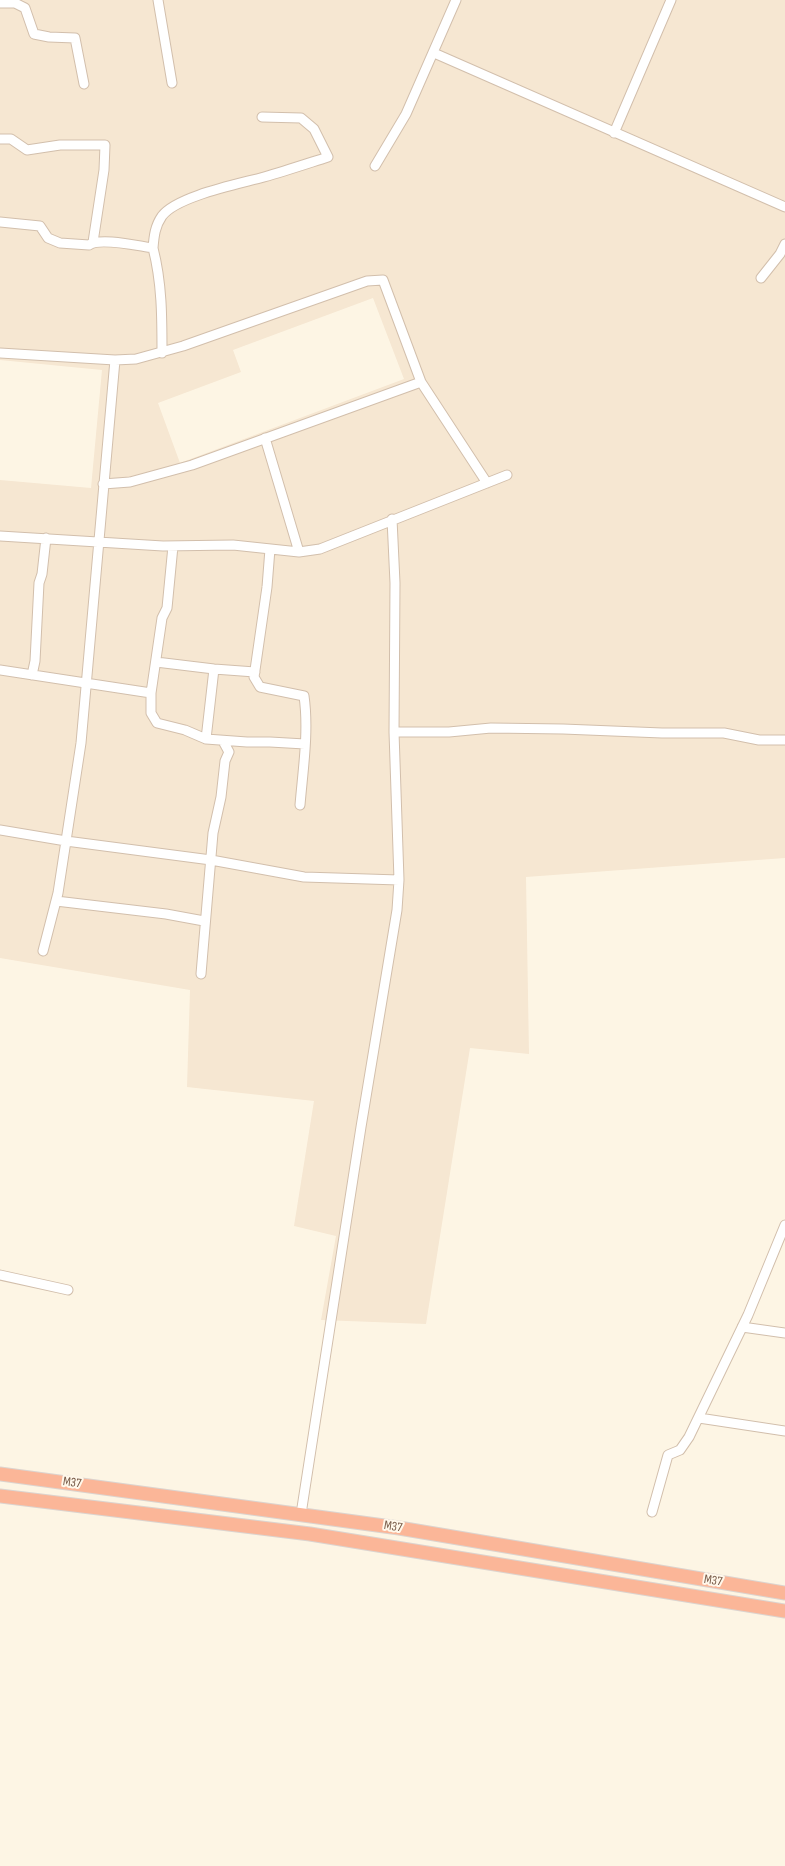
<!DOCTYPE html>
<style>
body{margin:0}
canvas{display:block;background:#fdf5e4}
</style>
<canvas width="785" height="1866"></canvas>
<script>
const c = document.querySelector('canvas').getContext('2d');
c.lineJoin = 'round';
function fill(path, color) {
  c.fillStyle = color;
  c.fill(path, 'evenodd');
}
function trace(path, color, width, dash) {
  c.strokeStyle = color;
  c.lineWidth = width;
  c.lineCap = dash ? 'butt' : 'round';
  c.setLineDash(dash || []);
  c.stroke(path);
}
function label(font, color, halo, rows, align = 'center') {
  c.font = font + ' "Sofia Sans Condensed",sans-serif';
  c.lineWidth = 4;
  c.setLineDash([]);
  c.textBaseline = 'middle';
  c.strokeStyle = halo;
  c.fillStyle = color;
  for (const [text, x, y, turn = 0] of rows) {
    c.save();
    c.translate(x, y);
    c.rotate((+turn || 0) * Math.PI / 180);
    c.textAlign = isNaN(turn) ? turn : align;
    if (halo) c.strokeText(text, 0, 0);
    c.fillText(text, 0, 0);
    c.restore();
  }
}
const residential = new Path2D(`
 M0 0H785V858L526 877 529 1054 470 1048 426 1324 321 1320 336 1236 294 1226 314 1101 187 1087 190 990 0 958V480L91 488 102 370 0 360ZM373 298 404 379 180 463 158 403 241 372 233 350Z`);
const minor = new Path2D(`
 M158 0 172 83
 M0 3H15L25 8 34 34 49 37 75 38 84 84
 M434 53 785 207
 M614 133 671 0
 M0 139H11L27 150 60 145H105L104 170 93 242
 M375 166 406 114 456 0
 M0 222 40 226 48 238 60 243 89 245C100 237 138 246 153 248 162 283 162 317 162 353
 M153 248C154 236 155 226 162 216 177 196 239 184 264 177 285 171 306 164 328 157L314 129 301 118 262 117
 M761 278 780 254 785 244
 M0 353 115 360 136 359 183 346 367 281 383 280 421 382 487 483
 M265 438 299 552
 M103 484 130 482 192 465 421 382
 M0 536 163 546 233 545 299 552 320 549 507 475
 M173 546 167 608 162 618 151 693V713L157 723 185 730 206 739 247 742H270L305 744
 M270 549 267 587 254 677 260 687 304 696C309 731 303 769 300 805
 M156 662 214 669 255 672
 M0 670 151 693
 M32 675 35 661 39 583 42 574 46 538
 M394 732H449L491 728 563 729 662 733H724L759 740H785
 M206 739 214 669
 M0 830 66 841 211 860 304 877 399 880
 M56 901 166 914 204 921
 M43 951 58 893 81 743 115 360
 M201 974 213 833 221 797 225 761 229 752 223 741
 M0 1275 68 1290
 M742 1327 785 1333
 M699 1418 785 1431
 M652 1512 668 1455 680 1450 689 1437 748 1315 785 1225
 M301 1514 361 1127 397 910 399 880 394 732 395 583 392 519`);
const highway = new Path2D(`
 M0 1474 399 1528 785 1593
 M0 1496 310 1534 785 1611`);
const streetNames = [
 ["M37",72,1483,8],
 ["M37",393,1527,9],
 ["M37",713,1581,9]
];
fill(residential, '#f6e7d2');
trace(minor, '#d2bfac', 11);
trace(highway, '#dcd4cf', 15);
trace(minor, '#fff', 9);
trace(highway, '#fbb698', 13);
label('13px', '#785b48', '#fff8eb', streetNames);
</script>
